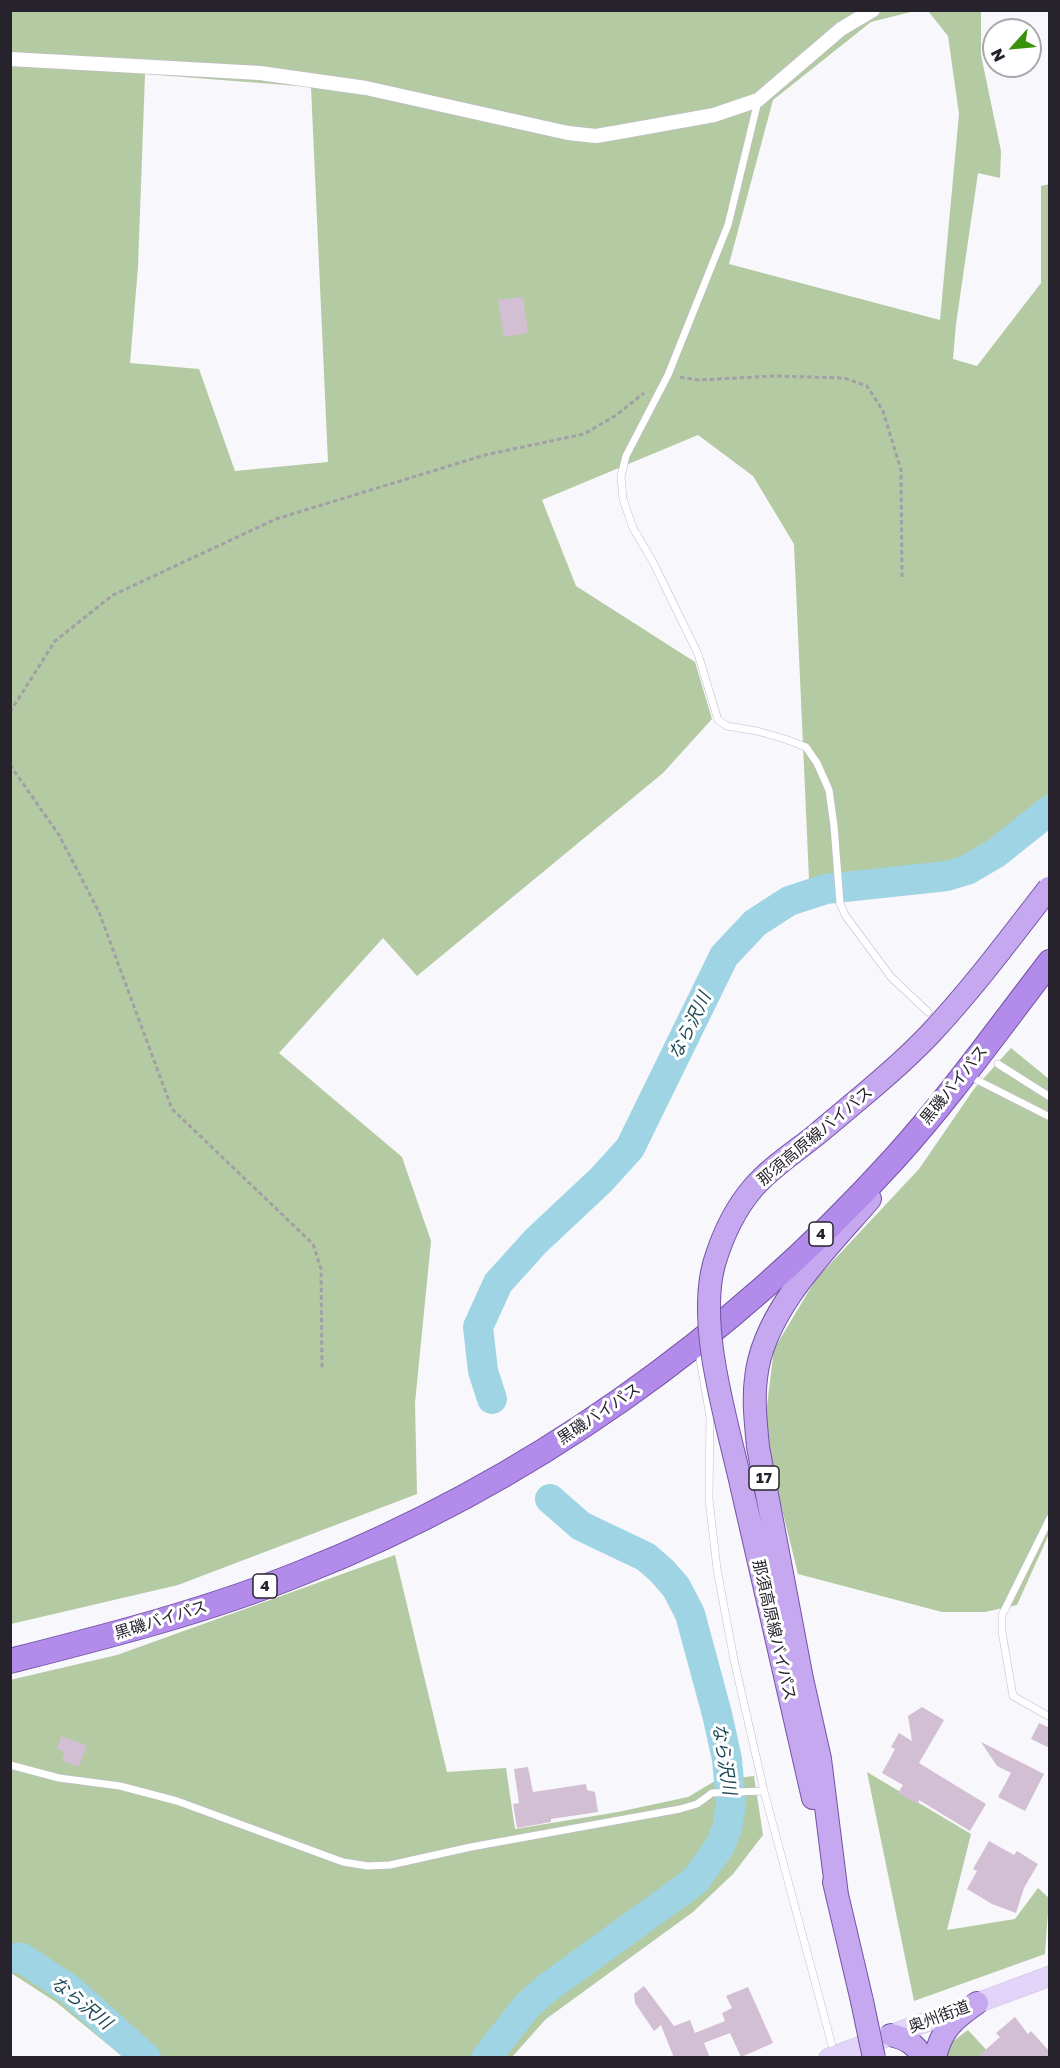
<!DOCTYPE html>
<meta charset="utf-8">
<style>
body{margin:0}
#map{position:relative;width:1060px;height:2068px;overflow:hidden;background:#f8f7fc;font-family:"Golos Text",sans-serif}
canvas{display:block}
.frame{position:absolute;inset:0;border:12px solid #27232c;pointer-events:none}
.north{position:absolute;left:982px;top:18px;width:60px;height:60px;box-sizing:border-box;background:#fff;border:2px solid #a9a7ab;border-radius:50%;rotate:243deg;font-size:16px;font-weight:700;line-height:24px;text-align:center;color:#27232c}
.north::after{content:'';display:block;margin:auto;width:21px;height:27px;background:#38930a;clip-path:polygon(50% 0,100% 100%,50% 72%,0 100%)}
</style>
<div id="map">
<canvas width="1060" height="2068"></canvas>
<div class="frame"></div>
<div class="north">N</div>
</div>
<script>
const c = document.querySelector('canvas').getContext('2d');
c.lineJoin = 'round';
function fill(path, color) {
  c.fillStyle = color;
  c.fill(path, 'evenodd');
}
function trace(path, color, width, dash) {
  c.strokeStyle = color;
  c.lineWidth = width;
  c.lineCap = dash ? 'butt' : 'round';
  c.setLineDash(dash || []);
  c.stroke(path);
}
function label(font, color, halo, rows, align = 'center') {
  c.font = font + ' "Golos Text","Noto Sans JP",sans-serif';
  c.lineWidth = 6;
  c.setLineDash([]);
  c.textBaseline = 'middle';
  c.strokeStyle = halo;
  c.fillStyle = color;
  for (const [text, x, y, turn = 0] of rows) {
    c.save();
    c.translate(x, y);
    c.rotate((+turn || 0) * Math.PI / 180);
    c.textAlign = isNaN(turn) ? turn : align;
    if (halo) c.strokeText(text, 0, 0);
    c.fillText(text, 0, 0);
    c.restore();
  }
}
const forest = new Path2D(`
 M10 11H915L871 22 773 100 729 264 940 320 959 114 948 36 928 11H981V55L1001 151 1000 178 978 173 956 324 953 359 977 366 1041 283V186L1050 184V792L1038 808 965 857 907 871 809 879 794 544 753 476 698 435 542 500 576 586 695 662 712 719 663 773 417 976 383 938 279 1053 402 1157 431 1241 415 1403 417 1494 178 1585 11 1624ZM145 74 311 87 328 462 235 471 199 369 130 363 138 267Z
 M1011 1048 1049 1079V1534L1017 1605 985 1612H942L798 1574 772 1469 766 1413 774 1349 816 1279 919 1169 974 1089Z
 M395 1555 447 1772 506 1768 515 1829 618 1812 688 1797 715 1781 754 1776 763 1835 733 1874 693 1912 546 2019 512 2057H123L56 2002 11 1973 10 1680 117 1655Z
 M867 1772 971 1834 947 1930 1015 1919 1038 1888 1049 1898 1045 1954 914 2001Z
 M968 2030 993 2057 947 2058 949 2044Z`);
const river = new Path2D(`
 M492 1399 483 1371 478 1327 498 1283 536 1241 601 1180 630 1148 724 956 755 923 789 901 826 889 947 876 967 870 996 853 1050 810
 M10 1958H22L69 1989 146 2058
 M486 2058 526 2007 547 1988 695 1881 720 1846 727 1828 731 1804 727 1759 717 1714 690 1614 676 1587 662 1571 646 1557 581 1526 550 1499`);
const building = new Path2D(`
 M523 297 528 333 504 337 498 300Z
 M922 1707 944 1720 919 1763 986 1804 970 1831 919 1800 918 1804 898 1793 903 1785 882 1773 895 1749 891 1747 899 1733 912 1741 908 1716Z
 M1039 1723 1050 1728V1748L1031 1739Z
 M61 1736 87 1745 79 1767 62 1761 65 1752 57 1749Z
 M981 1742 1044 1774 1025 1811 998 1797 1011 1773 997 1766Z
 M528 1767 533 1792 586 1784 587 1790 595 1792 598 1812 551 1819V1822L517 1828 513 1804 519 1803 514 1769Z
 M989 1841 1014 1855 1017 1851 1038 1864 1024 1888 1016 1913 992 1904 967 1889 977 1871 973 1869Z
 M644 1986 674 2026 690 2020 695 2033 725 2021 722 2013 732 2008 726 1996 748 1987 773 2043 741 2057 730 2033 704 2043 710 2058H674L661 2025 654 2031 635 2003 634 1994Z
 M1015 2017 1028 2034 1031 2031 1050 2052V2058H976L1000 2037 996 2033Z`);
const path = new Path2D(`
 M680 377 698 380 774 376 844 378 867 386 883 411 901 470 902 579
 M10 712 55 641 113 595 276 519 485 455 584 434 615 416 644 393
 M10 765 59 835 99 912 172 1109 313 1244 321 1269 322 1368`);
const service = new Path2D(`
 M758 101 728 225 668 375 626 456 621 476 623 499 633 528 653 562 698 654 718 720 727 726 757 731 785 739 806 747 817 763 829 790 834 826 840 903 845 915 891 977 928 1012
 M998 1064 1050 1097
 M969 1076 1050 1117
 M698 1348 710 1417 709 1499 717 1569 734 1660 764 1791 834 2053
 M1050 1518 1002 1615V1632L1013 1696 1050 1717
 M10 1765 59 1778 120 1786 177 1801 343 1862 368 1866 390 1865 471 1847 680 1809 697 1804 712 1793 764 1791`);
const minor = new Path2D(`
 M10 59 260 73 366 88 568 133 596 136 625 131 714 115 758 100 841 29 873 10`);
const secondary = new Path2D(`
 M829 2058 1050 1976`);
const primary = new Path2D(`
 M741 1484 813 1798
 M834 1882 862 2001
 M837 1895 820 1759 802 1679 758 1447C756 1424 753 1401 756 1378 763 1310 828 1248 870 1199
 M891 2035C906 2039 915 2043 923 2058
 M935 2058C941 2029 954 2019 977 2003`);
const trunk = new Path2D(`
 M10 1661C108 1636 207 1611 301 1573 526 1484 731 1339 894 1159 950 1097 999 1028 1050 962`);
const primaryBridge = new Path2D(`
 M741 1484C727 1421 697 1327 714 1264 722 1237 735 1209 753 1188 771 1167 795 1152 816 1135 855 1102 896 1070 931 1033 974 987 1011 937 1049 888
 M862 2001 874 2058`);
const shields = [
 [821,1234,24],
 [764,1478,30],
 [265,1586,24]
];
const shieldNames = [
 ["4",821,1234],
 ["17",764,1478],
 ["4",265,1586]
];
const streetNames = [
 ["黒磯バイパス",954,1085,-51],
 ["那須高原線バイパス",815,1136,-40],
 ["黒磯バイパス",599,1414,-34],
 ["黒磯バイパス",161,1620,-17],
 ["那須高原線バイパス",774,1630,77],
 ["奥州街道",939,2017,-20]
];
const waterNames = [
 ["なら沢川",690,1026,-64],
 ["なら沢川",724,1759,81],
 ["なら沢川",81,2003,39]
];
fill(forest, '#b4caa2');
trace(river, '#9fd4e4', 30);
fill(building, '#d2bfd3');
trace(service, '#c3bad2', 8);
trace(minor, '#c3bad2', 15);
trace(secondary, '#c3bad2', 21);
trace(primary, '#7454a5', 24);
trace(trunk, '#7454a5', 26);
trace(path, '#a29fa6', 3, [4.5, 3]);
trace(service, '#fff', 7);
trace(minor, '#fff', 14);
trace(secondary, '#e2d4f8', 20);
trace(primary, '#c5a8f0', 22);
trace(trunk, '#b28beb', 24);
trace(primaryBridge, '#7454a5', 24, []);
trace(primaryBridge, '#c5a8f0', 22);
for (const [x, y, w] of shields) {
  const box = new Path2D();
  box.roundRect(x - w / 2, y - 12, w, 24, 4.5);
  c.fillStyle = '#fff';
  c.fill(box);
  trace(box, '#27232c', 1.5);
}
label('bold 15px', '#27232c', null, shieldNames);
label('16px', '#27232c', '#fff', streetNames);
label('italic 18px', '#1b4955', '#fff', waterNames);
</script>
